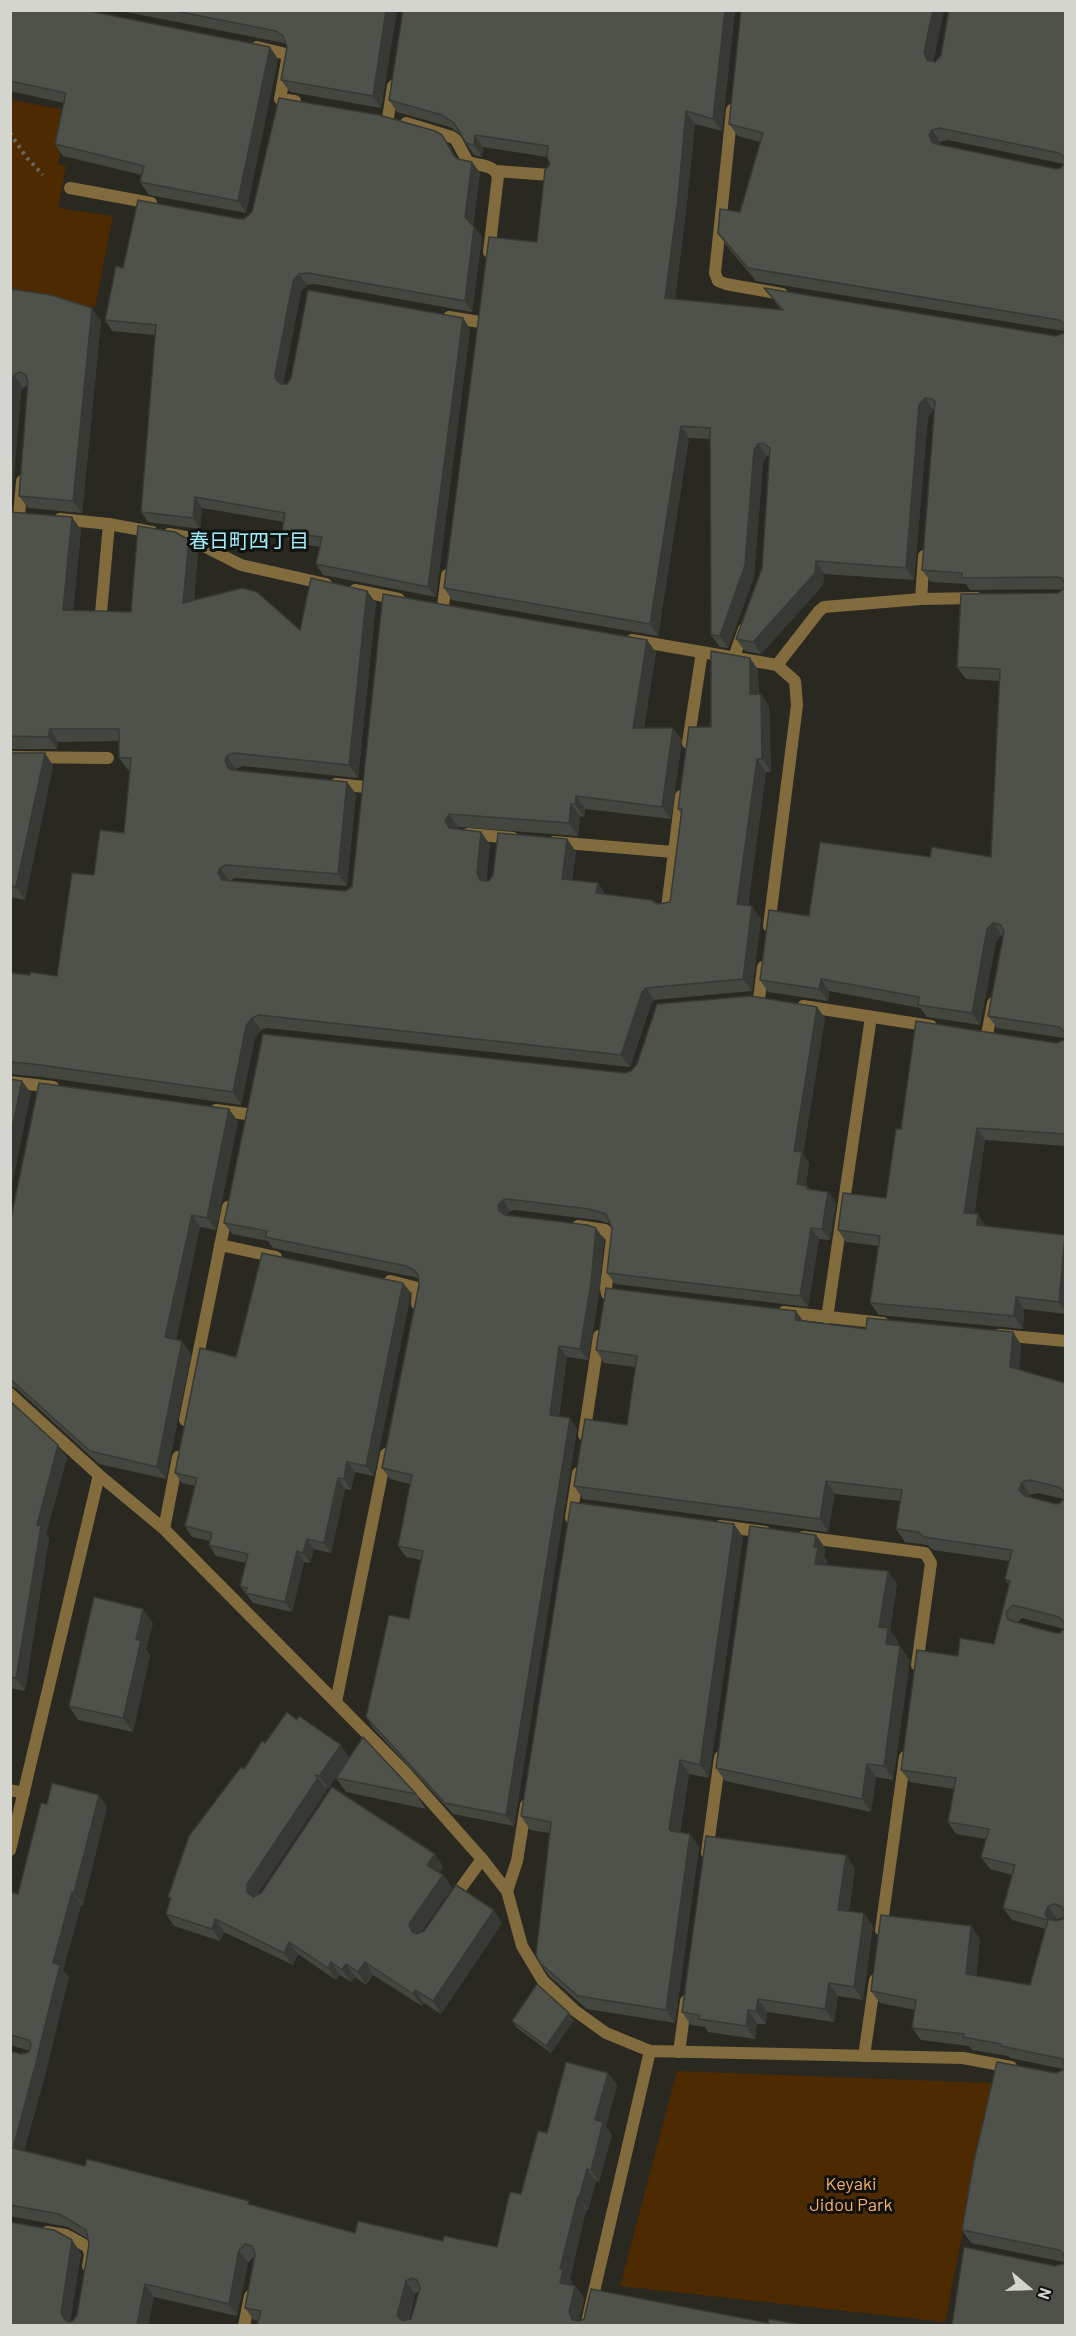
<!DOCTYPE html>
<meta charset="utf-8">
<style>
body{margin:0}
#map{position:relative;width:1076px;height:2336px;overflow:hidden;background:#292821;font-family:Barlow,sans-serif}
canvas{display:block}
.frame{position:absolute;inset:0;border:12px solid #d5d5d0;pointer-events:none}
.north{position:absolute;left:998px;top:2258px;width:60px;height:60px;-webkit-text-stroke:4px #11110e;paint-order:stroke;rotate:109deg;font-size:16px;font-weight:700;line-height:24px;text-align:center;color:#d5d5d0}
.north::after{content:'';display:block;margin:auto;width:21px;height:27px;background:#d5d5d0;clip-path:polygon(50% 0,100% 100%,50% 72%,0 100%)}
</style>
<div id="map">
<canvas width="1076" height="2336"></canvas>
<div class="frame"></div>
<div class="north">N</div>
</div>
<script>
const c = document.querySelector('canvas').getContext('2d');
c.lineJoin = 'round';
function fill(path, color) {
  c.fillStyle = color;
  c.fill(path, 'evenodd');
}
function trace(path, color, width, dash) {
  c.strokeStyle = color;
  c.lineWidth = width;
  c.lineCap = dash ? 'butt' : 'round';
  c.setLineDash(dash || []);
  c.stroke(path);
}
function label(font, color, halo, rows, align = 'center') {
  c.font = font + ' Barlow,"Noto Sans JP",sans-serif';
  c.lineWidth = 6;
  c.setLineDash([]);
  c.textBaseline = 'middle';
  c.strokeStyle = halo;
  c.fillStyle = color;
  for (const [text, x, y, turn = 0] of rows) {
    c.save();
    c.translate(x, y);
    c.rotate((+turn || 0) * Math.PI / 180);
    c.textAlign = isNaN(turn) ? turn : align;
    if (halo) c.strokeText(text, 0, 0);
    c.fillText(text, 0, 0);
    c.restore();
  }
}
const green = new Path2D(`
 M10 100 67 110 58 164 66 166 58 208 113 216 95 307 11 293Z
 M677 2071 992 2083 945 2322 620 2286Z`);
const path = new Path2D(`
 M10 133 26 157 43 175`);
const service = new Path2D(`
 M257 47 286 54 287 60 280 99 295 101
 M388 118 393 86
 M406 123 452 137 456 140 468 162C479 166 493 164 498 176L489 252
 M496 171 550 175
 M70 188 151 203
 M449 317 480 322
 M19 516 22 481
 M921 599 924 556
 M443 606 447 575
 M101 613 109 524
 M734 657 744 629
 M777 665 819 611 824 607 921 599 977 598
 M688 743 702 652
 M10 757 108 758
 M336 784 365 787
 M468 834 513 838
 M554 842 673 852
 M667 908 681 796
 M987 1035 993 1003
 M10 1082 53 1087
 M216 1110 247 1114
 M578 1226 605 1230 612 1238 606 1288 607 1294
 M220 1245 276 1257
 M390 1281 418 1288 417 1304
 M827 1318 871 1017
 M720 1526 765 1532
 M803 1537 925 1553 931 1563 917 1665
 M336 1702 386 1454
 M10 1790 24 1793
 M707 1853 720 1757
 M453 1899 482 1859
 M881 1930 905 1757
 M679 2052 686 2001
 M864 2056 875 1980
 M47 2232 66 2235 88 2247 90 2255 88 2266
 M244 2326 250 2296`);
const minor = new Path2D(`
 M732 110 715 273 718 281 726 284 782 294
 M60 519 109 524 152 532
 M169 534 186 537 241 565 326 584
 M355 590 399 599
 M632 640 777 665 795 681 797 705 769 926
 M759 999 763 967
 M803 1006 931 1026
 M784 1312 883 1323
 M999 1335 1066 1341
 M10 1394 99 1475 164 1529 403 1770 482 1859 507 1891 522 1946 543 1981 574 2010 606 2033 650 2051 586 2326
 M185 1420 228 1207
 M584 1435 599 1336
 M571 1518 578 1473
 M164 1529 178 1457
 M10 1850 99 1475
 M507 1891 517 1861 526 1805
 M650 2051 963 2058 1011 2067`);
const wall = new Path2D(`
 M10 10 278 59 246 213 149 195 140 182 142 175 63 156 55 144 64 103 10 91Z
 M116 10H397L381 108 290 92 281 80 287 47 284 43Z
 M735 10 722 131 695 124 686 211 675 299 781 310 764 288 1056 336 1064 333V331L756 281 726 245 718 233 740 212 760 142 738 136 729 124 741 10H944L933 61 935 62 1065 10V1146L985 1140 974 1214 986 1226 1065 1235V1314L1024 1309 1023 1329 879 1315 870 1303 878 1246 846 1242 838 1230 886 1198 901 1129 1056 1043 1064 1040V1038L997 1028 988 1016 1003 935H1002L996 942 980 1025 927 1017 920 1008 829 991 828 1001 768 992 760 980 809 916 930 857H991L999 681 966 679 957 667 1065 589 970 590 966 584 931 582 922 570 934 410H933L928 417 914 580 824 574 823 585 761 654 745 651 736 639 762 568 770 455 767 456 763 462 754 577 728 648 720 647 711 635 710 439 689 438 658 636 452 600 444 588 537 242 550 164 547 157 483 147 482 157 474 155 460 134 450 127 397 112 389 100ZM948 140 1064 164 1061 168 1056 169 939 145 940 142Z
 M442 135 456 158 472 162 480 173 473 225 482 237 472 312 315 284 307 285 301 291 283 384H287L463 318 470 329 436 597 323 575 316 564 320 547 290 542 282 532 284 522 202 508 200 529 148 522 141 512 155 335 112 331 105 320 123 268 240 219H244Z
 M10 289 101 321 82 513 28 508 19 496 28 385 23 388 21 392 11 507H10Z
 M10 512 81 530 73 610 131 612 198 552 194 601 300 630 367 591 376 603 358 778 243 766 236 769 235 770 347 782 356 794 347 886 235 878 229 881 345 891 352 887 656 652 644 728H673L682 740 671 819 585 809 584 817 580 816 578 836 458 827 457 829 481 832 490 845 486 881H489L567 839 576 852 572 880 598 883 605 894 658 904 670 902 681 813 678 809 711 727 750 658 758 670 759 694H761L769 707 771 772H766L748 906 761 919 752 991 654 1000 651 1004 630 1067 267 1028 261 1030 255 1038 241 1105 42 1077 10 1074V973L30 975 57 976 94 875 124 833 130 770H128L119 758V741L58 742 57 749H10Z
 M10 753H45L53 766 25 900 10 897Z
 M825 1018 803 1154 809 1163 806 1185 810 1189 828 1192 836 1203 830 1240 819 1239 808 1307 615 1284 607 1273 612 1228 611 1224 597 1220 515 1210 510 1211 507 1215 604 1239 599 1294 588 1360 567 1357 559 1416 570 1418 577 1429 514 1826 453 1814 373 1728 366 1717 409 1619 421 1560 406 1557 398 1546 410 1484 390 1479 382 1468 419 1285V1279L414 1277 273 1248 268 1241 232 1234 224 1223 625 1073Z
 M238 1121 216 1230 200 1227 176 1340 182 1341 191 1354 166 1479 99 1464 16 1388 10 1387V1223Z
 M403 1283 411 1293 374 1476 355 1472 351 1490 345 1489 331 1553 314 1549 310 1563 304 1562 292 1612 253 1603 240 1586 246 1563 216 1556 209 1545 210 1541 192 1537 185 1526 195 1486 182 1483 175 1473 236 1357Z
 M796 1311 803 1321 866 1329 1013 1332 1021 1345 1019 1370 1065 1383V2325L1055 2266 1063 2264 1064 2262 971 2243 962 2230 1056 2073 1063 2069 1010 2058 1008 2056 972 2050 969 2046 921 2040 912 2028 915 2010 880 2003 871 1991 971 1926 980 1939 976 1976 1030 1985 1046 1929 1012 1920 1003 1908 1012 1875 990 1869 981 1857 986 1839 956 1834 948 1822 954 1789 910 1782 901 1770 958 1656 994 1644 1009 1585 1005 1579 1009 1561 933 1550 927 1545 905 1542 896 1529 900 1501 835 1494 828 1532 583 1499 574 1486 627 1425 635 1367 604 1363 596 1350ZM1038 1493 1064 1499 1060 1503 1056 1504 1030 1497V1495ZM1022 1618 1064 1629 1060 1633H1055L1017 1623ZM1064 1917 1063 1919 1056 1921 1057 1919Z
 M10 1401 67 1457 46 1534 49 1538 25 1691 10 1688Z
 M816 1535 825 1548 824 1556 827 1560 826 1565 888 1571 897 1584 890 1630 898 1641 897 1646 910 1660 893 1780 876 1777 871 1812 725 1781 716 1768Z
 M743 1537 709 1778 689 1774 680 1833 690 1834 699 1847 675 2023 587 2009 549 1976 540 1963 549 1833 530 1830 521 1816Z
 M153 1623 146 1649 150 1655 133 1732 78 1720 69 1706Z
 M265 1743 349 1757 328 1789 326 1788 327 1790 257 1895 443 1866 439 1873 443 1875 452 1888 420 1933 502 1923 441 2014 424 2003 422 2006 373 1975 366 1985 355 1977 351 1982 340 1975 336 1980 298 1954 293 1965 224 1932 220 1941 174 1926 166 1914 170 1899 168 1897 244 1769Z
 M336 1778 416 1794 426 1809 346 1792Z
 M99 1795 107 1807 83 1905H81L63 1970 69 1977 43 2083 24 2151 85 2166 252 2205 355 2233 443 2241 497 2247 547 2133 608 2073 617 2085 606 2126 612 2135 599 2182 596 2181 588 2210H586L570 2279 572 2282 571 2285 575 2286 584 2298 579 2321 768 2323 259 2321 254 2320 245 2308 254 2257 248 2263 237 2316 154 2297 148 2325H10L81 2253 70 2321H73L77 2315 89 2244 88 2239 68 2227 10 2216V2051L21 2054 29 2052 30 2051 10 2045V1892L18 1894 47 1804ZM419 2291 411 2319 409 2320 415 2294Z
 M846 1855 855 1869 849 1911 873 1926 863 2000 838 1996 834 2022 767 2012 766 2024H757L755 2039 708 2032 705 2027 691 2025 682 2012Z
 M574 2020 551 2053 517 2028 512 2021Z`);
const shadedWall = new Path2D(`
 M386 10H397L381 108 373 96Z
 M725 10H735L722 131 713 119Z
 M933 10H944L933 64 927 60 924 52Z
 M270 47 278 59 246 213 238 201Z
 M686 111 695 124 686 211 673 311 665 298Z
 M932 130 940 142 938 147 932 142 929 135Z
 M442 135 450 146 461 167 454 156Z
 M475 135 483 147 482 157 474 145Z
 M472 162 480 173 472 228 465 217Z
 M474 227 482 237 472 312 465 301Z
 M299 274 307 285 301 291 283 385 276 380 275 375 293 281Z
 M92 308 101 321 82 513 73 501Z
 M463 318 470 329 436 597 428 587Z
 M14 375 23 388 21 392 11 507 10 505V398L12 380Z
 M925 398 933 410 928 417 914 580 906 568 919 405Z
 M681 426 689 438 658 636 650 624Z
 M758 444 767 456 763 462 754 577 728 648 720 636 754 450Z
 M195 497 202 508 200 529 193 518Z
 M72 517 81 530 72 623 63 610Z
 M189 540 198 552 192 616 183 603Z
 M816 561 824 574 823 585 761 654 753 642Z
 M367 591 376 603 358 778 349 765Z
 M647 640 656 652 642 741 633 728Z
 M750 658 758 670 759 707 750 694Z
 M761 694 769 707 771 772 762 759Z
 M673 728 682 740 671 819 662 807Z
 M50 729 58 742 57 749 48 737Z
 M45 753 53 766 25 900 16 887Z
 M227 756 236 769 234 774 228 768 225 761Z
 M757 759 766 772 746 917 737 904Z
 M347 782 356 794 347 886 338 874Z
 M576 796 585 809 584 817 575 804Z
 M571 804 580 816 578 836 569 823Z
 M449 814 458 827 454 834 449 828 445 821Z
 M481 832 490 845 486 886 480 880 477 873Z
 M567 839 576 852 570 892 562 879Z
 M220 868 229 881 222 880 218 872Z
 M598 883 606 896 596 893Z
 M752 906 761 919 752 991 743 979Z
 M993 923 1002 935 996 942 980 1025 972 1013 987 929Z
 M821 979 829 991 828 1001 819 989Z
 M646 988 654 1000 651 1004 630 1067 621 1055 642 992Z
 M817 1007 825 1018 803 1154 809 1163 805 1195 797 1184 794 1151Z
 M252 1018 261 1030 255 1038 241 1105 233 1092 246 1026Z
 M22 1081 31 1093 10 1195V1139Z
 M229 1109 238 1121 216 1230 207 1218Z
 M977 1128 985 1140 973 1225 964 1213Z
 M828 1192 836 1203 830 1240 822 1229Z
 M503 1200 510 1211 506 1216 499 1211 498 1205Z
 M978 1214 986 1226 977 1225Z
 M192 1215 200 1227 174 1350 165 1337Z
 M596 1228 604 1239 599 1294 588 1360 580 1349Z
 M811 1228 819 1239 808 1307 800 1296Z
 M1065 1238V1312L1059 1302Z
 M403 1283 411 1293 374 1476 366 1466Z
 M1016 1297 1024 1309 1023 1329 1014 1316Z
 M796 1311 805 1324 795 1320Z
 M1013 1332 1021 1345 1018 1380 1010 1367Z
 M182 1341 191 1354 166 1479 157 1467Z
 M559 1346 567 1357 557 1426 550 1415Z
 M570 1418 577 1429 514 1826 506 1815Z
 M58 1445 67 1457 46 1534 49 1538 25 1691 16 1678 37 1525Z
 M347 1462 355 1472 351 1490 344 1479Z
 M338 1478 345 1489 331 1553 324 1543Z
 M826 1481 835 1494 828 1532 820 1519Z
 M1022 1482 1030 1495 1028 1503 1019 1490Z
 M734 1524 743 1537 709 1778 700 1765Z
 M816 1535 825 1548 824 1556 827 1560 824 1578 815 1564 814 1547Z
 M307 1539 314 1549 310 1563 303 1553Z
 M297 1551 304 1562 292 1612 285 1602Z
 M888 1571 897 1584 890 1630 898 1641 895 1657 886 1644 879 1627Z
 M143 1609 153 1623 146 1649 150 1655 133 1732 123 1718 136 1639Z
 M900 1646 910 1660 893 1780 884 1766Z
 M341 1745 349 1757 328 1789 319 1776Z
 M680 1760 689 1774 678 1842 669 1829Z
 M867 1764 876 1777 871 1812 862 1799Z
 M318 1778 327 1790 256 1896 255 1904 247 1892V1884Z
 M99 1795 107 1807 83 1905 74 1893Z
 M690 1834 699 1847 675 2023 666 2010Z
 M435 1854 443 1866 436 1877 427 1865Z
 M846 1855 855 1869 847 1923 838 1910Z
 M443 1875 452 1888 419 1933 418 1938 412 1932 409 1925 411 1921Z
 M72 1892 81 1905 63 1970 69 1977 43 2083 21 2161 13 2148 53 1963Z
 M1048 1906 1057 1919 1054 1927 1045 1914Z
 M494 1910 502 1923 441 2014 433 2001Z
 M864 1913 873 1926 863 2000 854 1987Z
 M215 1919 224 1932 220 1941 212 1929Z
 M971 1926 980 1939 975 1987 966 1974Z
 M289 1942 298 1954 293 1965 284 1953Z
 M331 1962 340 1975 336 1980 328 1968Z
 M365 1962 373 1975 366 1985 358 1972Z
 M346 1964 355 1977 351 1982 342 1970Z
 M829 1983 838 1996 834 2022 825 2009Z
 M415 1990 424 2003 422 2006 413 1994Z
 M758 1999 767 2012 766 2024 756 2011Z
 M748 2010 757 2024 755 2039 746 2026Z
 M569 2013 574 2020 551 2053 546 2046Z
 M608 2073 617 2085 606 2126 612 2135 599 2182 591 2170 595 2120Z
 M587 2169 596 2181 588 2210 579 2198Z
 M578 2197 586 2210 570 2279 572 2282 569 2295 560 2283V2269Z
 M72 2240 81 2253 70 2325 64 2319 61 2313Z
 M239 2250 248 2263 237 2316 229 2304Z
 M406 2281 415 2294 407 2325 397 2316Z
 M145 2284 154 2297 148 2325H137Z
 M575 2286 584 2298 578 2325 572 2320 569 2312Z`);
const building = new Path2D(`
 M10 10H84L270 47 238 201 140 182 144 166 55 144 66 93 10 81Z
 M170 10H386L373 96 281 80 287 47 283 36 276 31Z
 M403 10H725L713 119 686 111 678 199 665 298 783 310 764 288 1056 336 1064 333 1065 324 1059 320 748 268 718 233 720 209 740 212 763 133 729 124 741 10H933L924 52 927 60 935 62 941 55 949 10H1065V584L1062 578 1057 577 962 578V573L922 570 935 402 932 399 925 398 919 405 906 568 816 561 815 573 753 642 736 639 762 568 770 448 763 443 758 444 754 450 745 565 720 636 711 635 710 428 681 426 650 624 444 588 489 237 537 242 545 170 550 164 547 157 548 146 475 135 474 145 466 143 454 123 442 115 389 100ZM939 128 1059 153 1065 157V163L1061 168 1056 169 936 144 932 142 929 135 932 130Z
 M279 98 379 115 435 131 442 135 454 156 458 159 472 162 465 217 474 227 465 301 308 273 299 274 293 281 275 375 276 380 281 384H287L291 378 308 290 463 318 428 587 316 564 322 537 282 532 285 513 195 497 193 518 141 512 156 325 105 320 116 266 123 268 138 200 240 219H244L252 212Z
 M10 289 51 295 92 308 73 501 19 496 28 381 25 374 20 372 14 375 12 380 10 398Z
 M10 512 72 517 63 610 131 612 138 526 175 532 189 540 183 603 242 588 257 592 300 630 311 578 367 591 349 765 234 753 227 756 225 761 228 768 232 770 347 782 338 874 226 865 220 868 218 872 222 880 345 891 352 887 383 594 647 640 633 728H673L662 807 576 796 575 804H571L569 823 449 814 445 821 449 828 481 832 477 873 480 880 484 881H489L493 875 498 833 567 839 562 879 598 883 596 893 651 900 658 904 670 902 682 809H678L689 727H711V651L750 658V694H761L762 759H757L737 904 752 906 743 979 646 988 642 992 621 1055 259 1015 252 1018 246 1026 233 1092 33 1064 10 1062V973L30 975V972L57 976 72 873 94 875 100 830 124 833 131 758H119V729H50L48 737 10 736Z
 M1065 585V1134L977 1128 964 1213 978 1214 977 1225 1065 1235 1059 1302 1016 1297 1014 1316 870 1303 880 1236 838 1230 843 1193 886 1198 896 1129H901L916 1021 1056 1043 1064 1040 1065 1032 1059 1027 988 1016 1004 932 1001 925 993 923 987 929 972 1013 918 1005 919 997 821 979 819 989 760 980 769 910 809 916 820 842 930 857 932 847 991 857 1000 669 957 667 961 594 1058 593 1064 589Z
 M10 753H45L16 887 10 886Z
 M751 996 817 1007 794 1151 802 1152 797 1184 807 1186V1189L828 1192 822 1229 811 1228 800 1296 607 1273 612 1228 606 1214 589 1209 507 1199 503 1200 498 1205 499 1211 505 1215 587 1225 596 1228 591 1283 580 1349 559 1346 550 1415 570 1418 506 1815 445 1803 366 1717 389 1615 409 1619 423 1551 398 1546 412 1475 382 1468 419 1285 418 1275 414 1270 406 1266 265 1237 267 1231 224 1223 263 1034 625 1073 631 1071 637 1064 657 1004Z
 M10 1079 22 1081 10 1139Z
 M39 1083 229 1109 207 1218 192 1215 165 1337 182 1341 157 1467 90 1451 10 1379V1223Z
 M262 1253 403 1283 366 1466 347 1462 344 1479 338 1478 324 1543 307 1539 303 1553 297 1551 285 1602 245 1593 247 1588 240 1586 248 1554 209 1545 212 1533 185 1526 197 1478 175 1473 200 1348 236 1357Z
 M606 1288 796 1311 795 1320 866 1329 867 1318 1013 1332 1010 1367 1065 1383V2325H952L964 2247 1055 2266 1063 2264 1065 2260 1063 2253 1059 2250 962 2230 974 2161 997 2062 1056 2073 1063 2070 1065 2066 1063 2059 1001 2046V2044L963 2037 964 2034 912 2028 916 2000 871 1991 881 1915 971 1926 966 1974 1030 1985 1048 1920 1003 1908 1015 1865 981 1857 989 1829 948 1822 956 1778 901 1770 917 1650 958 1656 960 1638 994 1644 1010 1581 1005 1579 1012 1550 924 1537 918 1532 896 1529 902 1490 826 1481 820 1519 574 1486 585 1419 627 1425 637 1356 596 1350ZM1029 1480 1059 1487 1065 1492V1498L1060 1503 1056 1504 1025 1496 1019 1490 1022 1482ZM1013 1605 1059 1617 1065 1623V1628L1060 1633H1055L1012 1621 1008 1619 1006 1612ZM1055 1904 1062 1907 1065 1912 1063 1919 1056 1921 1048 1919 1045 1914 1048 1906Z
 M10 1401 58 1445 37 1525 41 1526 16 1678 10 1677Z
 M571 1502 734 1524 700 1765 680 1760 669 1829 671 1831 690 1834 666 2010 578 1996 540 1963 536 1955 551 1822 521 1816Z
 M750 1526 816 1535 814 1547H818L815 1564 888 1571 879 1627 888 1628 886 1644 900 1646 884 1766 867 1764 862 1799 716 1768Z
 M94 1597 143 1609 136 1639 141 1641 123 1718 69 1706Z
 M287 1712 297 1720 299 1716 341 1745 319 1776 315 1775 318 1778 247 1884V1892L253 1897 261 1893 332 1787 435 1854 427 1865 443 1875 411 1921 409 1925 412 1932 417 1934 424 1931 456 1885 494 1910 433 2001 415 1990 413 1994 365 1962 358 1972 346 1964 342 1970 331 1962 328 1968 289 1942 284 1953 215 1919 212 1929 166 1914 171 1898 168 1897 189 1836 241 1767 244 1769 262 1741 265 1743Z
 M363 1737 416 1794 336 1778Z
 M52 1783 99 1795 74 1893 72 1892 53 1963 60 1965 34 2070 13 2148 85 2166 87 2159 249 2201 248 2204 355 2233 358 2221 443 2241 444 2236 497 2247 510 2192 521 2194 538 2131 547 2133 566 2062 608 2073 595 2120 603 2122 591 2170 587 2169 579 2198 578 2197 560 2269 563 2270 560 2283 575 2286 569 2312 572 2320 579 2321 584 2319 591 2289 768 2323 769 2319 804 2325H257L261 2311 245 2308 255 2254 252 2246 245 2244 239 2250 229 2304 145 2284 137 2325H10V2222L54 2230 72 2240 61 2313 64 2319 68 2322 73 2321 77 2315 89 2244 86 2230 59 2214 10 2205V2051L21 2054 29 2052 31 2045 29 2040 10 2035V1892L18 1894 41 1803 47 1804ZM411 2278 417 2280 420 2288 411 2319 403 2321 397 2316 406 2281Z
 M706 1836 846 1855 838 1910 864 1913 854 1987 829 1983 825 2009 758 1999 756 2011 748 2010 746 2026 699 2019V2015L682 2012Z
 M537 1984 569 2013 546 2046 512 2021Z`);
const parkNames = [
 ["Keyaki",851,2184],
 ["Jidou Park",851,2205]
];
const neighbourhoodNames = [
 ["春日町四丁目",249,541]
];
fill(green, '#4e2a01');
trace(path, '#676760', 4, [3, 4.5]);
trace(service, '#826c3d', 12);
trace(minor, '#826c3d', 12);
fill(wall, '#434740');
fill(shadedWall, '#373934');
fill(building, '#4e524a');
trace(building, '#373934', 1.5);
label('18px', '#fcb067', '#11110e', parkNames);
label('20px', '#9feefe', '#11110e', neighbourhoodNames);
</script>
